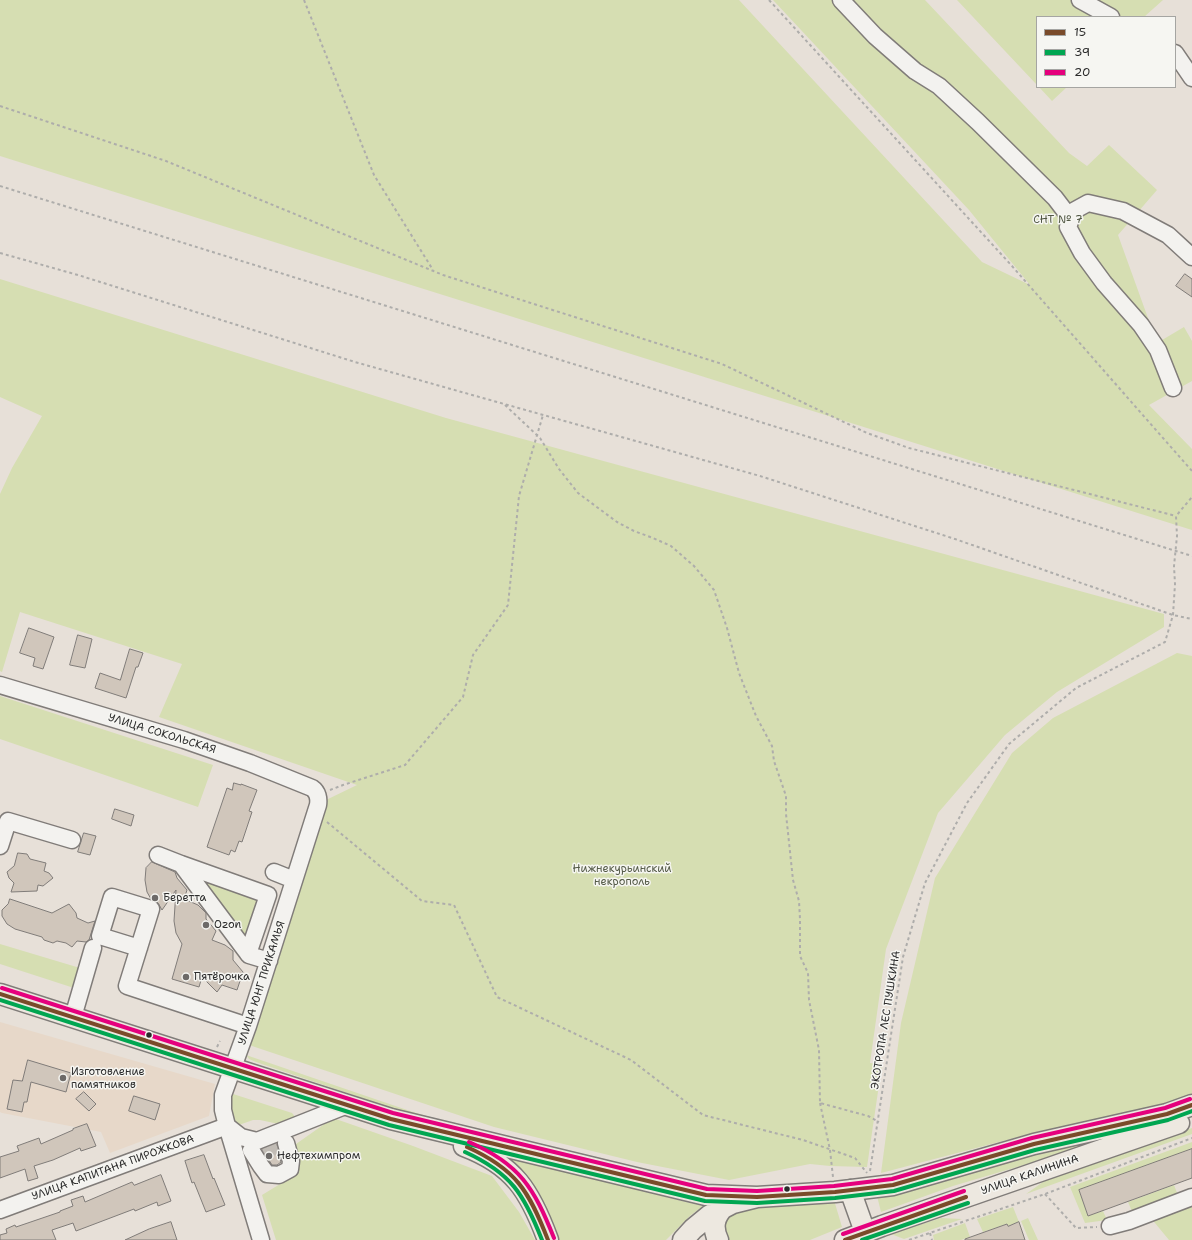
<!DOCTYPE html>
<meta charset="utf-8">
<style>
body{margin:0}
#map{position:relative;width:1192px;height:1240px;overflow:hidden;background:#e7e0d8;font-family:"Shantell Sans",sans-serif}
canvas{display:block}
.legend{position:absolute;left:1036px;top:16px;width:140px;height:72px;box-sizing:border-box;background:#f6f6f2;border:1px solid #a5a5a2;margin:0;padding:5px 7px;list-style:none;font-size:12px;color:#2b2b2b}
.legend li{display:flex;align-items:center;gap:8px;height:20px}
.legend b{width:20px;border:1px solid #a5a5a2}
</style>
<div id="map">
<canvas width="1192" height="1240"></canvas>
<ul class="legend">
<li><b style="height:5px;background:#7a4b2a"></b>15</li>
<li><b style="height:5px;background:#00a651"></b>39</li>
<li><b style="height:5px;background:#e5007d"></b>20</li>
</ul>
</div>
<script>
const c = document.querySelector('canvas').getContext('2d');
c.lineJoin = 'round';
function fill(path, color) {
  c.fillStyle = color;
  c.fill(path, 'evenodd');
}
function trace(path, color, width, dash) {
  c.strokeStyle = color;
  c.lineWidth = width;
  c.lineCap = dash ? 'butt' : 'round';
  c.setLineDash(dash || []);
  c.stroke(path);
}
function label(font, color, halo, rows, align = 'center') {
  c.font = font + ' "Shantell Sans",sans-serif';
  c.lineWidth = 3;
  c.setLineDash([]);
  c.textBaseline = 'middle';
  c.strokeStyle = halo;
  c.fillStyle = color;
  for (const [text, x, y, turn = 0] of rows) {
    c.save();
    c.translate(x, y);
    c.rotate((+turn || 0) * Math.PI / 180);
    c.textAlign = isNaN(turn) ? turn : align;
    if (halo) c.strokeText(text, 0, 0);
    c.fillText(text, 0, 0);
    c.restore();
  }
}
const built = new Path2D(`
 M0 1022 215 1084 209 1116 110 1153 101 1132 2 1113 0 1112Z`);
const green = new Path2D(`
 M0 0H739L982 262 1030 285 969 210 773 0H925L1069 153 1087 166 1109 145 1157 190 1118 235 1157 343 1184 327 1192 341V381L1149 405 1192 449V530L0 156Z
 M957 0H1163L1144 17H1037V85Z
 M1039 87H1067L1052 101Z
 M0 279 446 418 1164 614V627L1057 692 1005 735 938 813 886 949 870 1063 882 1064 867 1167 830 1166 810 1164 729 1180 637 1162 494 1127 249 1045 326 800 357 785 159 717 182 664 20 612 2 672 0 671V494L12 468 42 416 0 397Z
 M1177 653 1192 656V1097L1163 1109 1041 1131 881 1173 901 1023 935 878 1012 753 1053 718Z
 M0 696 213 765 198 807 0 739Z
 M197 876 258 898 244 939Z
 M0 944 80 968 74 988 0 964Z
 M246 1055 413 1112 474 1130 412 1115 256 1062 249 1059Z
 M230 1093 292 1113 296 1118 288 1126 260 1120H253L236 1126 232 1124Z
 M333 1118 413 1146 492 1176 519 1212 535 1240H276L262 1195 290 1178 296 1144Z
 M1192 1128V1134L1026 1194 1050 1177Z
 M1108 1140 953 1186 881 1212 877 1196 952 1178 1032 1151Z
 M1192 1142V1149L1079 1190 1088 1216 1103 1211 1107 1220 1085 1223 1070 1187Z
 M505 1156 678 1200 703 1206 691 1215 666 1240H557L542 1199 523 1173Z
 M1174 1185 1179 1198 1134 1216 1128 1202Z
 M834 1200 842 1227 810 1240H729L724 1236 719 1220 750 1206Z
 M1192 1202V1240H1169L1150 1217Z
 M1013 1207 1019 1222 1008 1226 1007 1224 983 1232 977 1219Z
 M941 1218 962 1219 904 1239 891 1234Z
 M1028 1218 1038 1240H1029L1021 1221Z
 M965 1223 970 1237 961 1240H934L933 1235Z`);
const building = new Path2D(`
 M1185 274 1192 279V297L1176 286Z
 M29 628 54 637 43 669 33 666 35 658 20 653Z
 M78 635 92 639 85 668 70 665Z
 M130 649 143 653 138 667H136L126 698 95 688 100 673 120 680Z
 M234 783 241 785V784L257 790 249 811 252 812 242 842 239 841 235 852 231 850 229 855 207 847 227 788 232 790Z
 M115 809 134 815 131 826 112 819Z
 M84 833 96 836 90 855 78 852Z
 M18 853 27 854 30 859 46 863 44 871 49 873 53 878 43 886 38 885 37 891 11 892 14 883 9 878 7 872 14 866Z
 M152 862 175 872 177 878 187 890 184 899 198 905 206 913V919L216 931 212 940 225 945 233 951V960L243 972 237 990 222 985 217 992 202 977 199 987 172 979 182 944 176 933 174 921 176 890 162 910 158 903 151 899 147 892 145 880 146 868Z
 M10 899 52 913 69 904 76 913 77 918 88 923 95 921 89 940 86 942 77 941 72 947 66 943 57 941 53 943 44 940 42 937 15 929 7 924 2 916V910L8 904Z
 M28 1060 71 1073 66 1092 31 1082 27 1102H24L22 1112 7 1109 13 1080 22 1081Z
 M84 1092 96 1104 89 1111 76 1099Z
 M134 1096 160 1104 155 1120 129 1111Z
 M87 1124 96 1146 81 1151 80 1148 53 1160 34 1166 38 1178 28 1181 25 1169 0 1178V1157L19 1151 17 1146 39 1138 41 1144 73 1130V1129Z
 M276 1144 281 1162 277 1165H272L262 1149Z
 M1192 1149V1178L1088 1216 1079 1190Z
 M204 1155 213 1179 214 1178 225 1205 206 1212 194 1182 192 1183 185 1161Z
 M161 1175 171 1201 158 1206 157 1202 135 1211 134 1209 76 1231 73 1223 52 1230 56 1240H0V1235L7 1233 6 1229 15 1225 16 1227 60 1212V1211L73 1206 71 1200 83 1196 85 1202 132 1182 134 1185Z
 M171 1222 177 1240H125L149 1229Z
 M1019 1222 1025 1240H965V1239L1007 1224 1008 1226Z`);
const minorTunnel = new Path2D(`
 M263 1151 277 1146`);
const path = new Path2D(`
 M304 0 374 175 433 270
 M769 0 1012 266 1192 471
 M0 106 166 161 443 275 722 364 867 433 909 448 1176 516
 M0 186 1192 556
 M0 253 78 275 355 362 760 476 955 539 1173 615 1192 619
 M505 405 540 438 559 469 578 493 617 522 634 531 653 538 671 546 694 566 714 590 727 628 739 673 756 716 772 746 774 761 786 796V814L793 880 799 901 800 919V956L808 973 809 1000 819 1050 820 1103 868 1116 879 1122
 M330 790 343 785 405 765 463 697 473 655 508 605 519 496 543 415
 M327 822 422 901 454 905 497 997 631 1060 703 1115 803 1140 855 1158 867 1173
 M217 1047 220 1041
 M820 1103 830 1150 833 1177
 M870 1171 903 957 925 883 967 803 1009 744 1076 688 1165 642 1173 615 1175 584 1174 566 1177 536 1176 516 1192 497
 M1045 1194 1076 1228 1097 1227
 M930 1233 932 1240
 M909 1240 1045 1194 1192 1138`);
const minor = new Path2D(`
 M841 0 875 36 915 71 939 86 978 122 1055 198 1071 219 1068 227 1082 253 1104 283 1141 325 1158 350 1173 388
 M1080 0 1111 17
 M1175 53 1192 78
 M1068 214 1088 203 1123 211 1168 235 1192 257
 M0 685 184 740 250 763 312 788C318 792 319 799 318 805L248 1026 223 1095V1110L227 1126 261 1240
 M0 846 8 821 72 840
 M158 855 181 864 249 955 269 961
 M181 864 268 895 248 954
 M274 872 294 880
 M139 948 100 936 112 897 151 909 127 986 248 1026
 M73 1017 93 948
 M251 1150 261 1166 267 1174 279 1175 290 1169 291 1161 286 1143
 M0 1210 227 1126 241 1137 257 1141 345 1106
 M1110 1226 1129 1221 1192 1197`);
const major = new Path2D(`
 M0 994 391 1119 706 1195 757 1197
 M464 1146C514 1165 530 1191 548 1240
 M850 1190 865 1232
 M683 1240 693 1229 710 1215 733 1203 757 1197 835 1192 893 1185 1034 1144 1167 1114 1192 1105
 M718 1240C712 1227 714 1217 724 1207
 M845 1240 882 1226 1179 1123`);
const bus1 = new Path2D(`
 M0 994 391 1119 706 1195 757 1197 835 1192 893 1185 1034 1144 1167 1114 1192 1105
 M467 1147C516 1169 529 1191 548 1240
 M845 1240 966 1197`);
const bus2 = new Path2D(`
 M0 1000 389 1125 705 1201 757 1203 835 1198 894 1191 1035 1150 1168 1120 1192 1111
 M465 1152C511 1173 524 1194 542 1240
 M862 1240 968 1203`);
const bus3 = new Path2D(`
 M2 988 393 1113 707 1189 757 1191 834 1186 892 1179 1032 1138 1165 1108 1190 1099
 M469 1142C520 1164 534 1188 554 1238
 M843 1234 964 1191`);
const markers = [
 [155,898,4,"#6d6a68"],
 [206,925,4,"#6d6a68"],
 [186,977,4,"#6d6a68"],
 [149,1035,3.5,"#2b2b2b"],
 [63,1078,4,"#6d6a68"],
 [269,1156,4,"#6d6a68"],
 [787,1189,3.5,"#2b2b2b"]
];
const parkNames = [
 ["СНТ № 7",1058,220],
 ["Нижнекурьинский",622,869],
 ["некрополь",622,882]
];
const streetNames = [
 ["УЛИЦА СОКОЛЬСКАЯ",162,734,17],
 ["УЛИЦА ЮНГ ПРИКАМЬЯ",262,983,-72],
 ["ЭКОТРОПА ЛЕС ПУШКИНА",886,1020,-81],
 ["УЛИЦА КАПИТАНА ПИРОЖКОВА",113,1168,-20],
 ["УЛИЦА КАЛИНИНА",1030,1175,-19]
];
const poiNames = [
 ["Беретта",163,898],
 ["Ozon",214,925],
 ["Пятёрочка",194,977],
 ["Изготовление",71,1072],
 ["памятников",71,1085],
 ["Нефтехимпром",277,1156]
];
fill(built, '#e7d8c9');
fill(green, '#d6deb2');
fill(building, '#d0c6bb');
trace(building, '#807c79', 1);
trace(minorTunnel, '#c1bcb5', 16, [16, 8]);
trace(minor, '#807c79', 19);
trace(major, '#807c79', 23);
trace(path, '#aeadab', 2, [3, 3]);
trace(minor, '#f3f2ef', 16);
trace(major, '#ede8e0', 20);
trace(bus1, '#7a4b2a', 4);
trace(bus2, '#00a651', 4);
trace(bus3, '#e5007d', 4);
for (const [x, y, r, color] of markers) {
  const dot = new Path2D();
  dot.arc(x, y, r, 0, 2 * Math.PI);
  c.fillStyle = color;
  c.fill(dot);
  trace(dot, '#f6f6f2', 1.5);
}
label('11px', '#525845', '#f6f6f2', parkNames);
label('11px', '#2b2b2b', '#f6f6f2', streetNames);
label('11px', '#2b2b2b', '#f6f6f2', poiNames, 'left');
</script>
